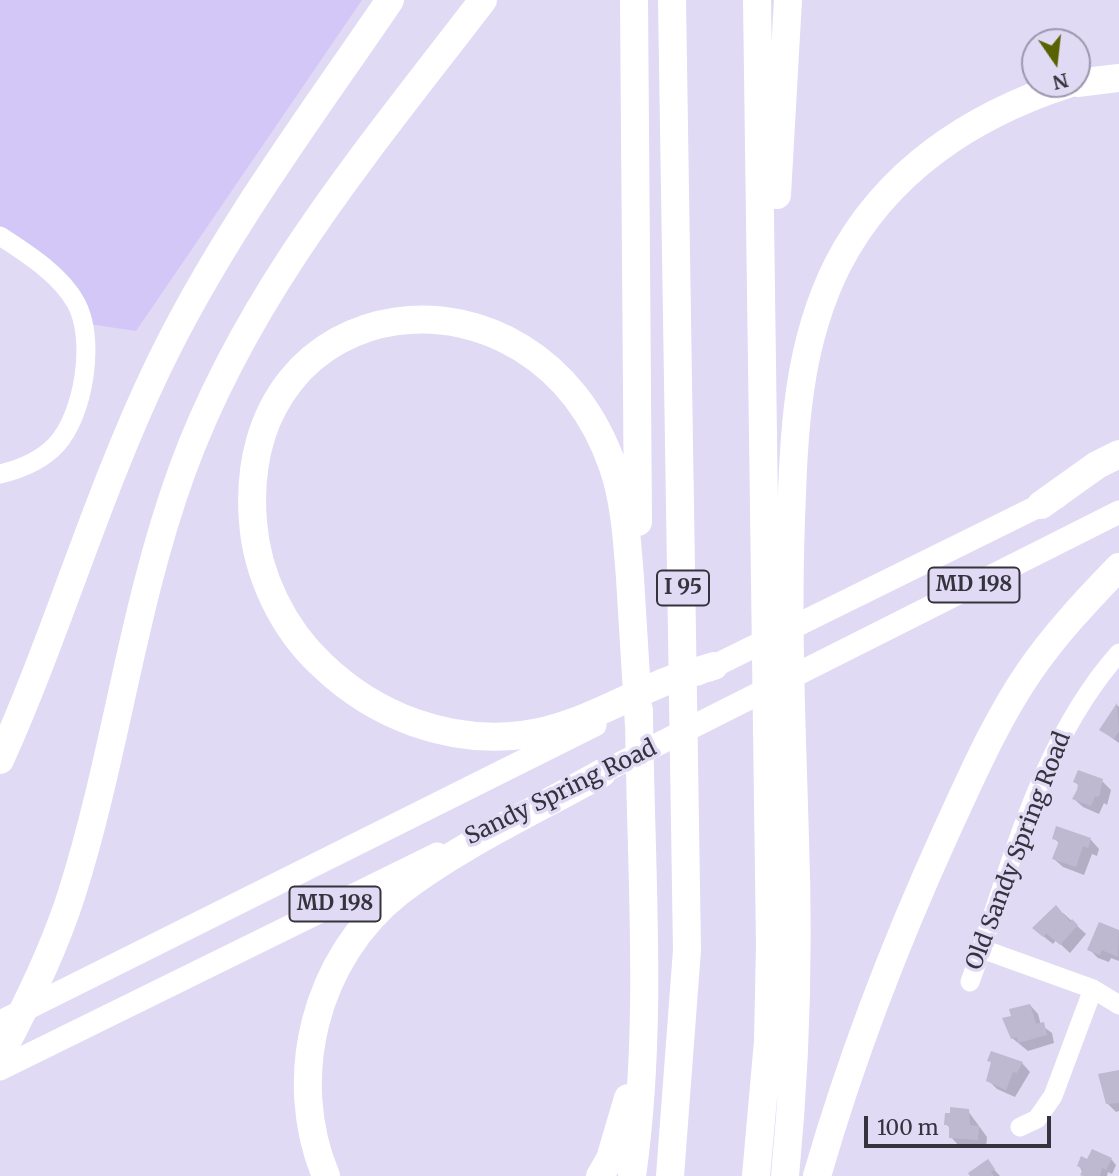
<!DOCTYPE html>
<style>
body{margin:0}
#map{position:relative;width:1119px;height:1176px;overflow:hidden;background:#e0daf5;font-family:Merriweather,serif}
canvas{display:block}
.north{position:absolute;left:1021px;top:28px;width:70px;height:70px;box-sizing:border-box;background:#e0daf5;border:2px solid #9c97ab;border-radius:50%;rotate:166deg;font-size:19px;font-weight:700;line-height:28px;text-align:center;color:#35333d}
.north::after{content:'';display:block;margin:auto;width:24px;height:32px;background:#586201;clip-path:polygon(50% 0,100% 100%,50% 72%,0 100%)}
.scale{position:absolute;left:864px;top:1116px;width:187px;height:32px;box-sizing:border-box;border:4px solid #35333d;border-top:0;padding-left:9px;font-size:21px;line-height:24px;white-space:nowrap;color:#35333d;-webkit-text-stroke:5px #e0daf5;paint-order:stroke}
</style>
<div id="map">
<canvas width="1119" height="1176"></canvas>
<div class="north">N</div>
<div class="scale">100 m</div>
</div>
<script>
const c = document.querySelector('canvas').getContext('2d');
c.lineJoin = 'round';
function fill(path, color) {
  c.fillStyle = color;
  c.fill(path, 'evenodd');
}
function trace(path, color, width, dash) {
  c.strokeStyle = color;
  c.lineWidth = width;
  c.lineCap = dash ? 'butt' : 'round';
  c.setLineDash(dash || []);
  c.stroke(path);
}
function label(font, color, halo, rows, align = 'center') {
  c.font = font + ' Merriweather,serif';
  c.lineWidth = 7;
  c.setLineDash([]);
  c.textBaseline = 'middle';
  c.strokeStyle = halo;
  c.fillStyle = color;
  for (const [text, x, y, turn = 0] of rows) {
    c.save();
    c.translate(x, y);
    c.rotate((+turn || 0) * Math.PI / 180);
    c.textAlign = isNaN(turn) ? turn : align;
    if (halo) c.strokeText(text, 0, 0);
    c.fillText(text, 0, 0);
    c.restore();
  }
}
const green = new Path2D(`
 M0 0H362L136 331 82 323 33 258 0 234Z`);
const shadow = new Path2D(`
 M1117 705 1119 707V743L1101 730Z
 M1102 781 1111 790 1107 805 1104 803 1099 814 1083 807 1074 799 1079 786 1075 782Z
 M1057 828 1091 840 1099 849 1097 856 1092 854 1084 875 1063 867 1054 859 1060 844 1054 838Z
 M1063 913 1086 934 1070 953 1056 940 1053 944 1043 936Z
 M1100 924 1119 932V961L1111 958 1109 962 1098 958 1089 949Z
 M1030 1005 1038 1014 1041 1025 1052 1033 1054 1043 1028 1051 1012 1038 1013 1017Z
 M989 1060 1022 1063 1030 1072 1015 1097 997 1089 988 1080 992 1064Z
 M1119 1073V1111L1116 1112 1107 1103Z
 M968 1111 987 1137 986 1148 959 1146 951 1137V1129L946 1124Z
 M1111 1159 1116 1165 1112 1174 1108 1172 1107 1176H1084L1079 1165Z
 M987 1162 1000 1176H972Z`);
const building = new Path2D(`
 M1117 703 1119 731 1114 739 1099 730Z
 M1078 770 1103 779 1099 797 1095 796 1091 806 1072 799 1077 790 1078 784 1073 782Z
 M1056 826 1091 838 1088 848 1083 846 1076 867 1052 859 1059 841 1052 839Z
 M1056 905 1070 922 1072 919 1078 925 1060 945 1046 933 1043 937 1032 928Z
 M1099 922 1119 930 1118 957 1102 950 1100 955 1087 950Z
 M1030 1004 1036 1024 1044 1022 1047 1035 1018 1043 1017 1037 1011 1039 1002 1018 1011 1016 1009 1009Z
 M991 1051 1023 1062 1017 1073 1013 1072 1006 1090 986 1081 991 1062 987 1061Z
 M1119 1070V1103L1106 1104 1098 1074Z
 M950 1107 969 1109 970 1125 979 1126 978 1140 949 1138V1125H944L945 1113H950Z
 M1092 1149 1112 1158 1106 1170 1102 1168 1100 1176H1083L1080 1175 1083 1169 1077 1166 1081 1156 1087 1159Z
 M988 1159 995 1169 991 1172 994 1176H970L968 1173Z`);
const minor = new Path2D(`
 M0 236C26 253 60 274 76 303 96 339 84 415 56 445 41 461 21 469 0 474
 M982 949 1093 989 1119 1005
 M970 982C1010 870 1039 743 1119 653
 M1020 1127 1037 1119 1053 1096 1093 989`);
const major = new Path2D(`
 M698 674 1057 497
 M587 780 1119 512
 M0 1022 595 725
 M0 1069 437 854`);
const highway = new Path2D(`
 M634 0 638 522
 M1077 83 1119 78
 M777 195 788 0
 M1041 505 1097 465 1119 454
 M639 726C636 677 633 627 630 578 627 541 625 502 613 467 536 245 234 282 253 522 257 575 283 629 322 665 375 716 448 744 522 735 574 729 619 700 667 681 682 675 698 671 714 666
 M0 760C58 631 97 494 158 367 221 236 309 119 390 0
 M0 1055C28 1003 54 950 72 893 116 754 132 608 182 471 247 292 369 149 483 0
 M326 1176C285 1078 315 958 399 892 458 846 537 810 602 773
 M600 1176 610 1159 628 1098
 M632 1176C654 1021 640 866 639 710
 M670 1176 687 950 672 0
 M756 1176 768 1041 770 946 757 0
 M785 1176C796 1064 799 952 795 839 792 733 787 627 791 520 794 431 797 345 838 264 886 171 972 115 1068 84
 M817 1176C851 1058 895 944 946 832 971 778 995 722 1029 672 1055 634 1087 600 1119 567`);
const shields = [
 [974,585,91],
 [683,588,52],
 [335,904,91]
];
const shieldNames = [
 ["MD 198",974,585],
 ["I 95",683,588],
 ["MD 198",335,904]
];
const streetNames = [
 ["Sandy Spring Road",561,793,-26],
 ["Old Sandy Spring Road",1019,851,-69]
];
fill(green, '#d3c7f7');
fill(shadow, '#0003');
fill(building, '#beb8d1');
trace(minor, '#fff', 19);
trace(major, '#fff', 23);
trace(highway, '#fff', 28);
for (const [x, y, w] of shields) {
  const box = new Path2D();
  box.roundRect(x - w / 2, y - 17.5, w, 35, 5);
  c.fillStyle = '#e0daf5';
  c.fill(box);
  trace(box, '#35333d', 2);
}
label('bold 21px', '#35333d', null, shieldNames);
label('23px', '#35333d', '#e0daf5', streetNames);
</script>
